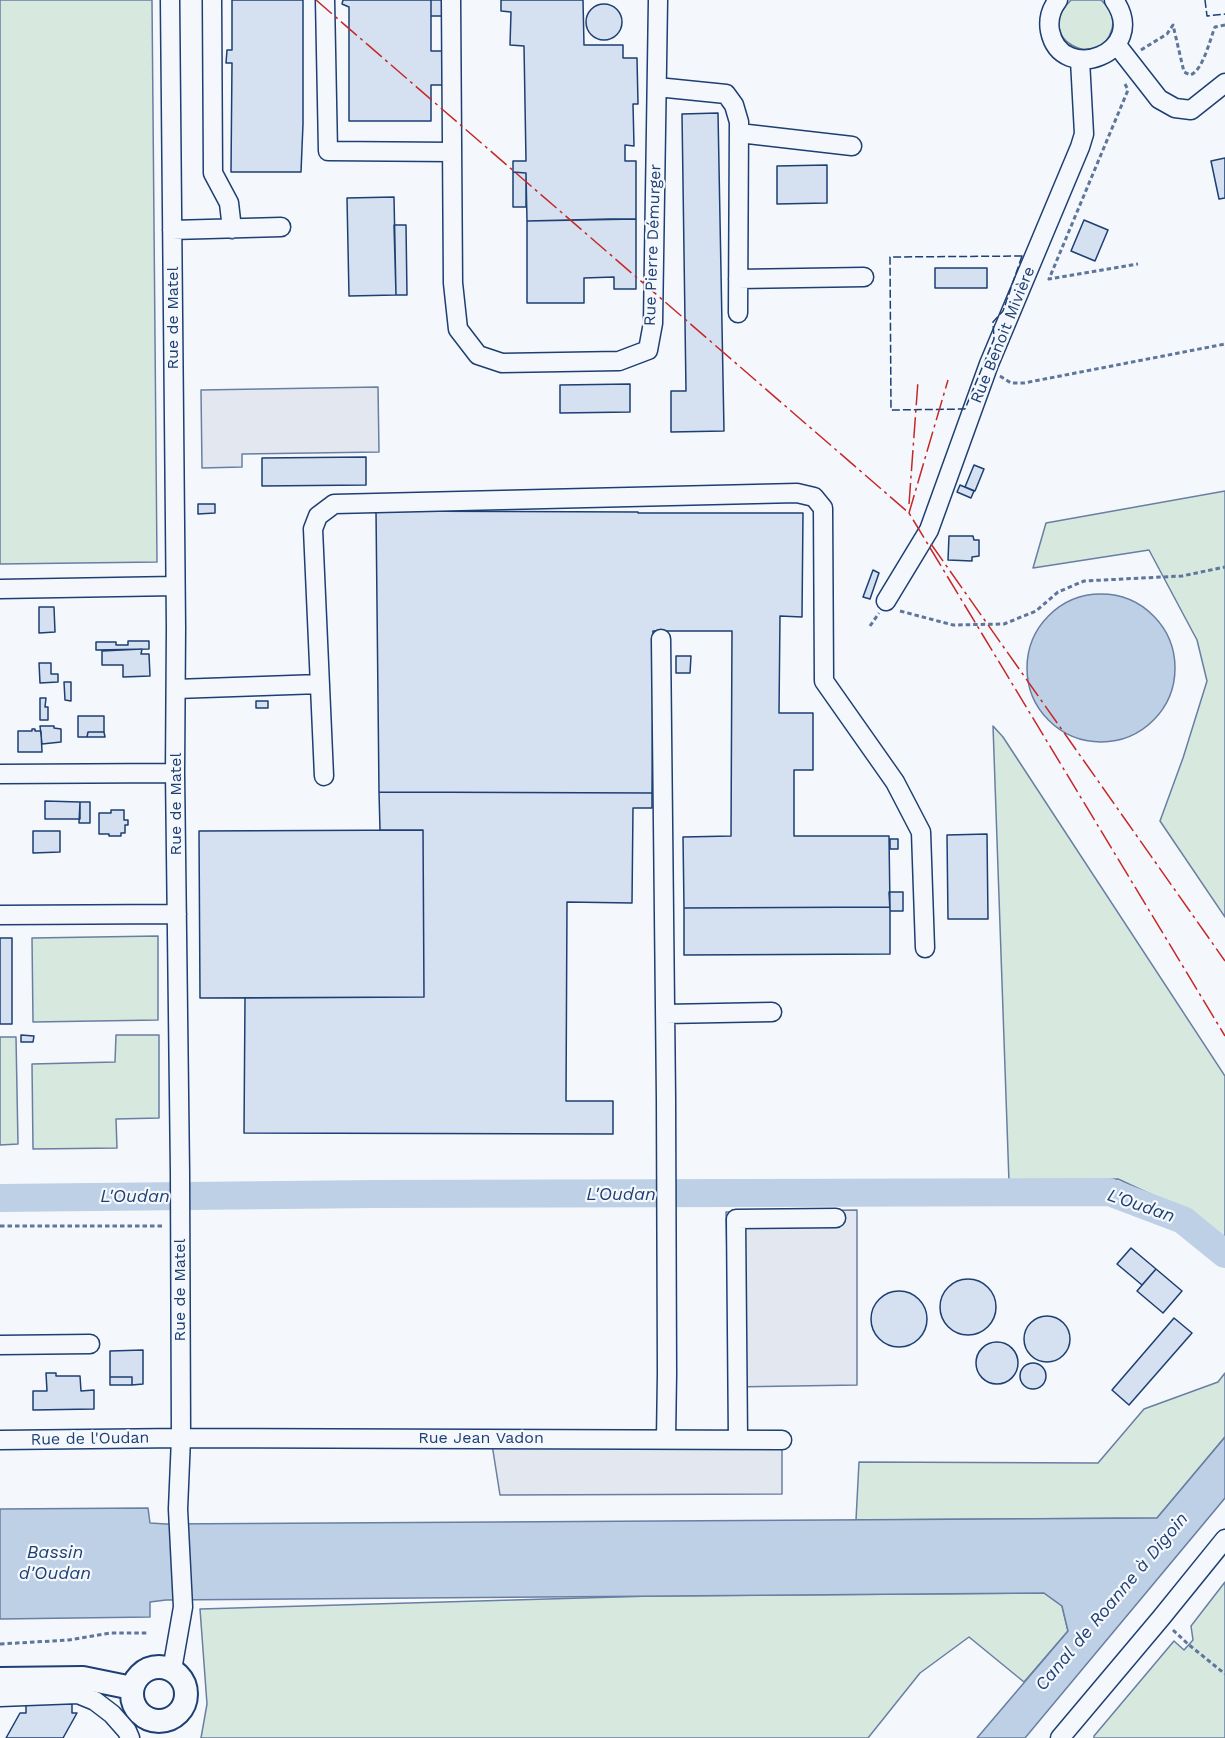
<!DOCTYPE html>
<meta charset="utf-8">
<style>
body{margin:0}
canvas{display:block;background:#f4f7fb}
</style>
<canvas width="1225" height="1738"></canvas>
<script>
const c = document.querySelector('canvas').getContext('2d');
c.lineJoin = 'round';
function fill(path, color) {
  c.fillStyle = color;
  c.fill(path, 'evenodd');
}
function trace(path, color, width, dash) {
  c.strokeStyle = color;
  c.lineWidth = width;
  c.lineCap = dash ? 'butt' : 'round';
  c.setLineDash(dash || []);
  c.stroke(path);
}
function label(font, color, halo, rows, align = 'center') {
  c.font = font + ' "Work Sans",sans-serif';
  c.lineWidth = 4.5;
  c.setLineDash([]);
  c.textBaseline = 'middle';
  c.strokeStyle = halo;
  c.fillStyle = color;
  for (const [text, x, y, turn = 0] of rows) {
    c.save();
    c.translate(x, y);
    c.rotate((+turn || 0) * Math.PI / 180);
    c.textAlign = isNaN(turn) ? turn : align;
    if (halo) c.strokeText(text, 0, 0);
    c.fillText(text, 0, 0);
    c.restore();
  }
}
const green = new Path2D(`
 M0 0H152L157 562 0 564Z
 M1071 0H1101C1110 8 1115 17 1112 29 1100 73 1031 38 1071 0Z
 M1225 491V917L1160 821 1183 758 1207 681 1197 640 1149 550 1033 568 1046 523Z
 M993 726 1003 737 1225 1076V1241L1187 1211 1118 1179 1009 1182Z
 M158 936V1020L33 1022 32 938Z
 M116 1035H159V1118L116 1119 117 1148 33 1149 32 1064 115 1062Z
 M0 1037H16L18 1144 0 1145Z
 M1225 1373V1437L1157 1518 856 1520 859 1462 1098 1463 1144 1409 1218 1382Z
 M1225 1582V1738H1094V1736L1174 1641 1184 1650 1193 1640 1191 1626Z
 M1044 1593 1062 1606 1068 1631 1024 1682 969 1637 920 1673 868 1738H201L207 1704 200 1609 652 1596Z`);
const parking = new Path2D(`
 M378 387 379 452 242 454V467L202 468 201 390Z
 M857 1210V1385L730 1387 726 1212Z
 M491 1438 782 1440V1494L500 1495Z`);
const water = new Path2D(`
 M1027 668a74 74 0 1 1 148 0a74 74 0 1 1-148 0Z
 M1225 1437V1498L1025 1738H977L1068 1631 1062 1606 1044 1593 166 1600 150 1602V1617L0 1619V1509L148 1508 150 1523 166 1524 1157 1518Z`);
const river = new Path2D(`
 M0 1198 375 1194 1109 1192 1183 1220 1225 1254`);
const building = new Path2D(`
 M232 0H303V124L301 172H231L232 63H226L227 50H232Z
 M343 0H431V51H445V85H431V121H349V7L342 4Z
 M431 0H444V16H431Z
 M501 0H583L584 45H623V58H637L638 104H633L634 146 625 145V161H636V219L527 221 526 173 513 172V161H526L524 46 510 45 511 12 501 11Z
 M586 22a18 18 0 1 1 36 0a18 18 0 1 1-36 0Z
 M718 113 724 431 671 432V391H686L682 114Z
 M1225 158V198L1219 199 1211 161Z
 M827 165V203L777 204V166Z
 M513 172 526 173V207H513Z
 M394 197 396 295 349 296 347 198Z
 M610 219H636V289H614V277L584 278V303H527V221Z
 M1084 220 1108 230 1095 261 1071 251Z
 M394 225H406L407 295H396Z
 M935 268H987V288H935Z
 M630 384V412L560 413V385Z
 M366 457V485L262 486V458Z
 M974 465 984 469 975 491 965 487Z
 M960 485 974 491 971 498 957 492Z
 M198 504H215V513L198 514Z
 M376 511 638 512V513H803L802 617 780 616 779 713H813V770H794V836H889L890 907 684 908 683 837 731 836 732 631H653L652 793 379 792Z
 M949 536H973L974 540H979V556L972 557V561L948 560Z
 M873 570 879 573 870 599 863 597Z
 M39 607H54L55 632 39 633Z
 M128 641H149V649L96 650V642H116V645H128Z
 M142 649 141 654H149L150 676 123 677V665H102V651Z
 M676 656H691L690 673H676Z
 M39 663H51V674H58V682L40 683Z
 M64 682H71V701L65 700Z
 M40 698H46L45 707H48V720H40Z
 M256 701H268V708H256Z
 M78 716H104V732H88L87 737H78Z
 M40 726H54V728L61 729V742L42 744Z
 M32 729H35V731H41L42 752H18V731H32Z
 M88 732H104L105 737H87Z
 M379 792 652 793V808H633L632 903 567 902 566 1101H613V1134L244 1133 245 998 424 997 423 830H380Z
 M45 801 80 802V819H45Z
 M80 802H90V823H79Z
 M111 810H124V820H128V825H125V833H121V836H109V834H99V813H111Z
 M423 830 424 997 200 998 199 831Z
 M33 831H60V852L33 853Z
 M987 834 988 919H948L947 835Z
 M890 839H898V849H890Z
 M889 892H903V911H890Z
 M890 907V954L684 955V908Z
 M0 938H12V1024H0Z
 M21 1035 34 1036 33 1042H21Z
 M1131 1248 1156 1269 1142 1285 1117 1264Z
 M1156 1269 1182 1291 1163 1313 1137 1291Z
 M940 1307a28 28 0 1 1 56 0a28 28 0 1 1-56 0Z
 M871 1319a28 28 0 1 1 56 0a28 28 0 1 1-56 0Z
 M1024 1339a23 23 0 1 1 46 0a23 23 0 1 1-46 0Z
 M1174 1318 1192 1333 1129 1405 1112 1390Z
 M976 1363a21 21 0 1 1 42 0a21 21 0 1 1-42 0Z
 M143 1350V1384L132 1385V1377H110V1351Z
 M1020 1376a13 13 0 1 1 26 0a13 13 0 1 1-26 0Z
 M46 1373H56V1376H80L81 1391 94 1390V1409L33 1410V1391H47Z
 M110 1377H132V1385H110Z
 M26 1704H72V1713H77L63 1738H6L20 1713H26Z`);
const path = new Path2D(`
 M1141 50 1167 34 1173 25 1184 72 1190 75C1203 71 1210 39 1215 27L1225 25
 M1125 84 1128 90 1049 279 1138 264
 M1000 376 1011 383H1024L1225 344
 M900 611 953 625 1004 624 1036 611 1058 592 1084 581 1182 576 1225 567
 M870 626 879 613
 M0 1226H163
 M1173 1630 1188 1644 1225 1674
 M0 1644 69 1640 110 1633H147`);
const minor = new Path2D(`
 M170 0 176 627 175 773 180 1173 181 1438 178 1509 183 1607 172 1670
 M212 0 213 173 229 203 232 229
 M325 0 328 151 452 152
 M451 0 453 283 458 329 478 355 502 363 619 361 648 350 653 323 658 0
 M1058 0C1051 9 1048 20 1050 31 1061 86 1151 53 1114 0
 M1116 44 1159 99 1175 108 1191 110 1225 83
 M657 87 726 94 734 105 739 122 738 313
 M739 133 852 146
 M172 230 281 227
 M738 279 864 277
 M0 589 175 586
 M886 601 929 530 989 364 1080 147 1084 134 1080 60
 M661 639 666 1099 667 1374 666 1439
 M176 689 320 684
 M0 774 175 773
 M324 776 313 529 318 516 334 504 797 493 814 497 823 508 824 681 895 782 921 832 925 948
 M0 915 177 914
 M665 1014 772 1012
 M0 1345 90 1344
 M0 1440 181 1438 782 1440
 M738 1440 736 1219 836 1218
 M0 1697 78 1694 95 1701 112 1714 127 1731 130 1738
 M1060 1738 1161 1618 1225 1539`);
const major = new Path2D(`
 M132 1694a27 27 0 1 1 54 0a27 27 0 1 1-54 0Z
 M0 1679 83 1678 132 1688`);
const fence = new Path2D(`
 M1205 0 1207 16 1225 14
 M1022 256 1003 311 993 322 994 339 965 409 891 410 890 257Z`);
const power = new Path2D(`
 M316 0 909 513 1225 1036
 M909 504 918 381
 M910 515 909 513 948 380
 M931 544 1225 961`);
const streetNames = [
 ["Rue Pierre Démurger",653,245,-88],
 ["Rue de Matel",173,318,-90],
 ["Rue Benoit Mivière",1003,335,-68],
 ["Rue de Matel",176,804,-90],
 ["Rue de Matel",180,1290,-90],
 ["Rue Jean Vadon",481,1438],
 ["Rue de l'Oudan",90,1439,-1]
];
const waterNames = [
 ["L'Oudan",621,1195],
 ["L'Oudan",135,1197],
 ["L'Oudan",1141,1206,19],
 ["Bassin",55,1553],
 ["d'Oudan",55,1574],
 ["Canal de Roanne à Digoin",1112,1602,-50]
];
fill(green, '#d7e8df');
trace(green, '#687fa3', 1.5);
fill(parking, '#e3e8f0');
trace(parking, '#687fa3', 1.5);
fill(water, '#bed0e5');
trace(water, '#687fa3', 1.5);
trace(river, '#bed0e5', 28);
fill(building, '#d5e0f0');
trace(building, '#1d3f73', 1.5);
trace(minor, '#1d3f73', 21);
trace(major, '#1d3f73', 26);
trace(path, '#5e769c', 3, [4.5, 3]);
trace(minor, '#f4f7fb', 18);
trace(major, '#f4f7fb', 22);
trace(fence, '#1d3f73', 1.5, [8, 3]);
trace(power, '#c62828', 1.5, [21, 4.5, 3, 4.5]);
label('16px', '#1d3f73', '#f4f7fb', streetNames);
label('italic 18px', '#1d3f73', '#f4f7fb', waterNames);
</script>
